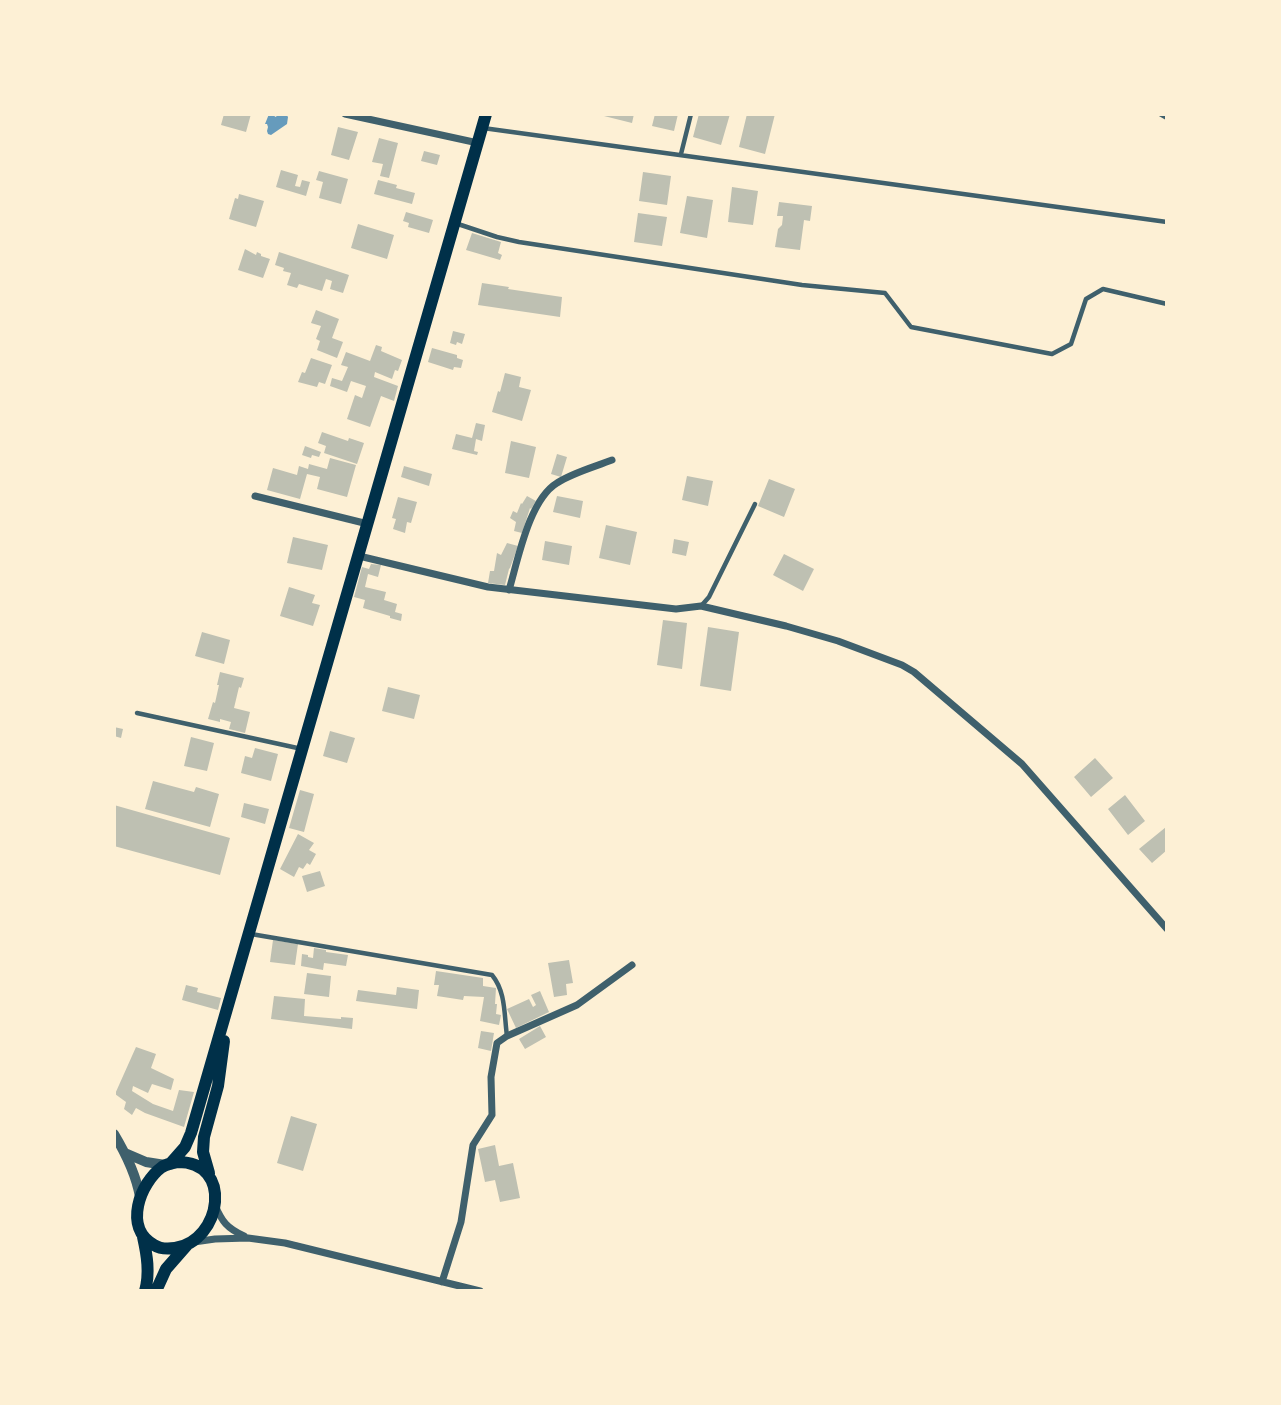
<!DOCTYPE html>
<style>
body{margin:0}
#map{position:relative;width:1281px;height:1405px;overflow:hidden;background:#fdf0d5;font-family:"DejaVu Sans",sans-serif}
canvas{display:block}
.frame{position:absolute;inset:0;border:116px solid #fdf0d5;pointer-events:none}
</style>
<div id="map">
<canvas width="1281" height="1405"></canvas>
<div class="frame"></div>
</div>
<script>
const c = document.querySelector('canvas').getContext('2d');
c.lineJoin = 'round';
function fill(path, color) {
  c.fillStyle = color;
  c.fill(path, 'evenodd');
}
function trace(path, color, width, dash) {
  c.strokeStyle = color;
  c.lineWidth = width;
  c.lineCap = dash ? 'butt' : 'round';
  c.setLineDash(dash || []);
  c.stroke(path);
}
const water = new Path2D(`
 M269 114H274L275 117 281 114H286L288 117 287 124 271 135 268 134 267 131 268 127 267 124H265Z`);
const building = new Path2D(`
 M224 114H251L246 132 221 125Z
 M605 114H634L632 123 604 116Z
 M655 114H678L674 131 652 126Z
 M699 114H730L721 145 693 137Z
 M747 114H775L765 154 739 147Z
 M338 127 358 132 349 160 331 155Z
 M379 138 398 143 389 178 380 176 383 164 372 162Z
 M424 151 440 155 437 165 421 161Z
 M281 170 298 175 295 186 300 187 302 180 310 182 306 196 276 187Z
 M319 171 348 179 341 204 319 198 323 182 316 180Z
 M643 172 671 176 667 205 639 201Z
 M378 180 397 185 396 188 415 193 412 204 374 194Z
 M732 187 758 191 753 225 728 222Z
 M239 194 264 201 256 227 229 219 235 198 238 199Z
 M687 196 713 200 707 238 680 233Z
 M779 202 812 206 810 221 804 220 800 250 775 247 778 229 782 225 783 216H777Z
 M406 212 433 220 429 233 408 227 409 223 403 221Z
 M638 213 667 217 662 246 634 242Z
 M358 224 394 235 387 259 351 248Z
 M472 233 501 242 498 253 502 255 500 260 466 250Z
 M245 249 256 255 257 252 261 254V256L270 259 263 278 238 270Z
 M279 252 349 275 343 293 330 289 332 281 326 279 322 291 299 284 297 288 287 285 291 273 283 271 284 268 275 265Z
 M482 283 509 287 508 289 562 297 560 317 478 305Z
 M316 310 339 319 332 338 343 342 337 358 317 350 320 341 316 339 321 326 311 323Z
 M453 331 465 334 462 344 457 342 456 345 450 343Z
 M376 345 382 347 381 351 402 360 398 371 395 370 392 379 375 372 374 377 398 386 394 401 381 396 370 427 347 419 355 395 362 398 366 386 351 381 347 392 330 386 332 378 342 381 348 367 341 365 346 352 370 361Z
 M432 348 457 355V358L463 360 461 368 454 367 453 370 428 362Z
 M311 358 332 365 325 384 319 382 317 387 298 382 302 372 305 373Z
 M505 373 521 377 519 387 531 390 522 421 492 412 498 391 500 392Z
 M476 423 485 425 482 441 476 439 474 451 478 452 477 455 452 449 456 434 472 438Z
 M322 432 348 441 349 438 364 443 357 464 324 453 326 446 318 443Z
 M511 441 536 447 529 478 505 473Z
 M305 446 321 452 319 457 312 455 311 458 302 455Z
 M557 454 567 457 561 477 551 474Z
 M330 458 356 465 347 497 317 489 320 477 307 474 300 499 267 490 273 468 297 475 299 466 308 469 309 464 327 469Z
 M404 466 432 474 429 486 401 477Z
 M687 476 713 481 708 506 682 500Z
 M769 479 795 489 784 517 758 506Z
 M527 496 536 501 531 509 530 508 522 533 514 531 516 522 510 518 513 511 517 513 521 503 522 504Z
 M557 496 583 501 580 518 553 512Z
 M398 497 417 502 411 523 407 522 405 533 393 529 396 519 392 518Z
 M606 525 637 532 630 565 599 558Z
 M293 537 328 545 322 570 287 563Z
 M674 539 689 542 686 556 672 553Z
 M545 541 572 546 569 565 542 560Z
 M507 543 518 546 510 568 509 569 505 585 488 583 490 571H494L497 553 501 555Z
 M784 554 814 569 803 591 773 575Z
 M371 564 381 565 378 577 368 574 365 587 386 592 384 600 397 604 395 612 402 614 401 621 390 618V616L363 608 365 600 354 597 362 567 369 569Z
 M289 587 315 595 312 603 320 605 313 626 280 616Z
 M663 620 687 623 682 669 657 665Z
 M708 627 739 632 731 691 700 686Z
 M202 632 230 640 224 664 195 656Z
 M220 672 244 678 241 688 239 687 234 708 250 712 245 733 229 729 231 722 220 719V722L208 719 213 702 215 703 219 685H217Z
 M388 687 420 695 414 719 382 711Z
 M114 727 123 729 121 738 114 736Z
 M330 731 355 738 347 763 323 756Z
 M191 737 214 743 207 771 184 766Z
 M255 748 278 754 271 781 241 773 245 756 252 758Z
 M1095 758 1113 778 1091 797 1074 777Z
 M153 781 194 792 196 787 219 794 210 827 145 809Z
 M300 790 314 794 304 832 289 828Z
 M1125 795 1145 821 1128 835 1108 809Z
 M244 803 269 809 265 824 241 817Z
 M114 805 230 838 220 875 114 846Z
 M1166 827 1167 829V850L1152 863 1139 849Z
 M298 834 314 843 309 850 316 854 310 865 307 863 303 869 299 867 294 877 280 869Z
 M320 871 325 886 307 892 302 876Z
 M273 940 298 944 295 965 270 962Z
 M314 948 326 950V952L348 955 346 966 324 963 323 970 301 966 302 954 308 955V957L313 958Z
 M569 960 573 983 566 984 567 995 554 997 548 963Z
 M436 971 483 978V986L496 988 495 1004H497L496 1014 501 1015 499 1025 480 1021 484 997 464 996 463 1000 437 996 439 985H434Z
 M307 973 331 976 329 997 304 994Z
 M186 985 198 988 197 992 221 998 218 1010 182 1000Z
 M397 987 419 990 417 1009 356 1001 358 990 396 995Z
 M540 991 549 1012 516 1028 507 1009 529 999 533 1007 536 1005 531 995Z
 M274 996 305 999 304 1016 341 1019V1017L353 1018 352 1029 271 1019Z
 M540 1026 546 1037 525 1049 519 1039Z
 M481 1031 494 1033 491 1051 478 1048Z
 M136 1047 156 1054 151 1068 174 1079 171 1090 152 1084 148 1093 133 1086 132 1091 153 1104 173 1111 179 1090 194 1092 184 1127 145 1113 136 1108 132 1115 124 1109 126 1102 115 1094Z
 M291 1116 317 1124 303 1171 277 1163Z
 M495 1145 499 1166 513 1163 520 1198 500 1202 495 1180 485 1182 478 1149Z`);
const service = new Path2D(`
 M1160 114 1167 118
 M483 128 1167 222
 M681 154 691 114
 M455 223 497 237 519 242 802 285 885 293 911 327 1052 354 1071 344 1086 299 1103 289 1167 304
 M702 605 709 597 755 504
 M137 713 302 749
 M251 934 492 975C506 992 504 1015 507 1036`);
const minor = new Path2D(`
 M345 114 478 143
 M255 496 368 524
 M359 556 488 587 676 609 701 606 786 626 838 641 902 665 914 672 1022 764 1167 929
 M509 590C518 560 529 500 557 483 572 473 594 467 612 460
 M215 1205C222 1222 227 1228 244 1236
 M194 1242 215 1239 248 1238 285 1243 480 1291
 M442 1282 461 1222 473 1145 492 1115 491 1077 497 1043 507 1036 577 1005 632 965`);
const tertiary = new Path2D(`
 M114 1134C126 1154 136 1174 140 1197
 M125 1153 146 1162 165 1165`);
const secondary = new Path2D(`
 M177 1162C234 1161 222 1241 175 1248 168 1249 160 1249 154 1245 123 1228 140 1183 162 1167 167 1164 172 1163 177 1162Z
 M170 1164 185 1147 191 1133 486 114
 M209 1173 203 1152 204 1137 218 1086 224 1041
 M143 1237C147 1255 150 1273 145 1291
 M156 1291 166 1269 187 1245`);
fill(water, '#669bbc');
fill(building, '#bec0b2');
trace(service, '#3f606c', 4.5);
trace(minor, '#3f606c', 7);
trace(tertiary, '#3f606c', 10);
trace(secondary, '#003049', 12);
</script>
